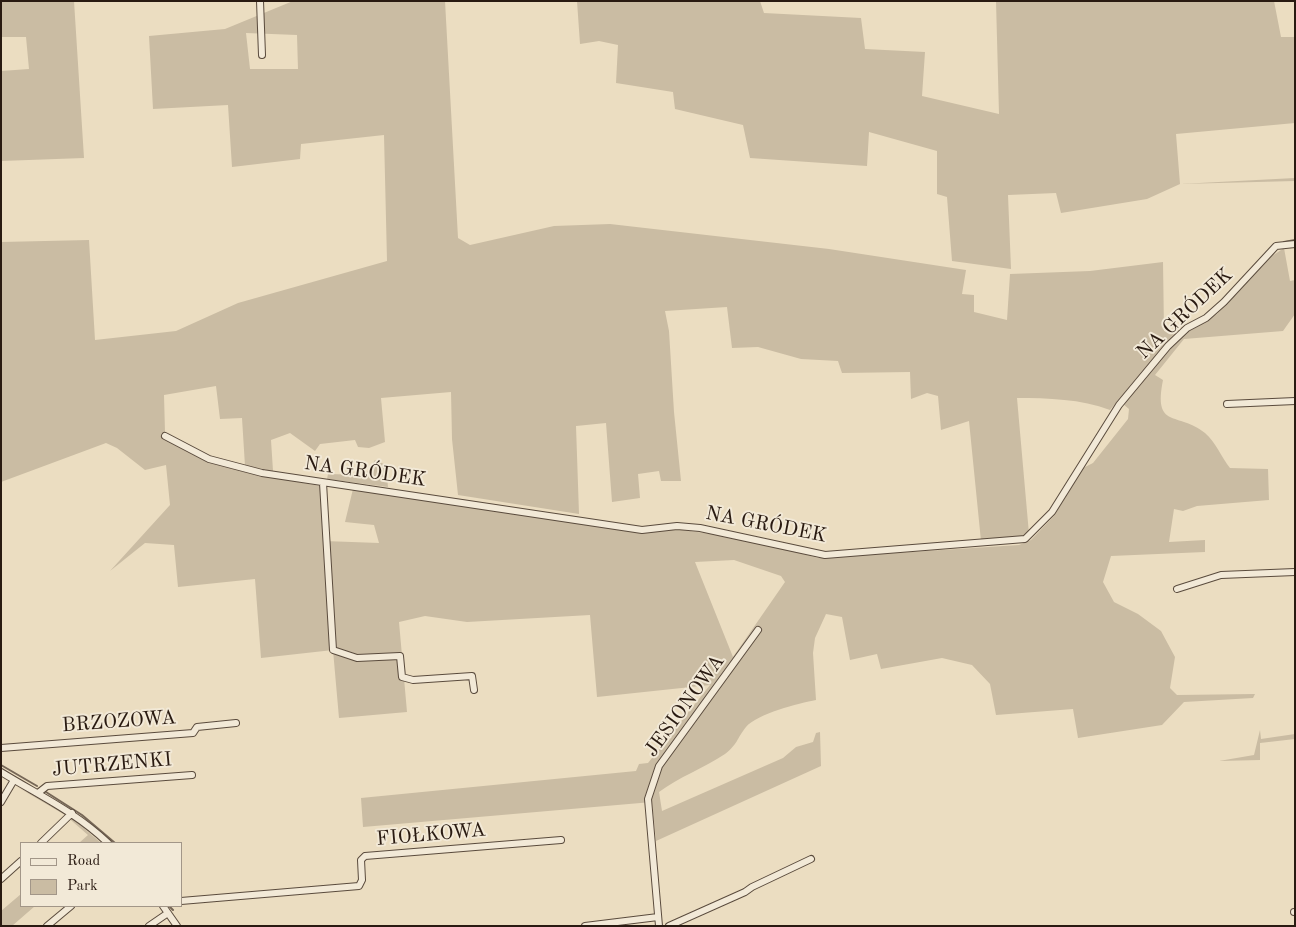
<!DOCTYPE html>
<meta charset="utf-8">
<style>
body{margin:0}
#map{position:relative;width:1296px;height:927px;overflow:hidden;background:#ebddc1;font-family:"Old Standard TT",serif}
canvas{display:block}
.frame{position:absolute;inset:0;border:2px solid #291a11;pointer-events:none}
.legend{position:absolute;left:20px;top:842px;width:162px;height:65px;box-sizing:border-box;background:#f2e9d7;border:1px solid #a29688;margin:0;padding:6px 9px;list-style:none;font-size:15px;color:#291a11}
.legend li{display:flex;align-items:center;gap:10px;height:25px}
.legend b{width:25px;border:1px solid #a29688}
</style>
<div id="map">
<canvas width="1296" height="927"></canvas>
<div class="frame"></div>
<ul class="legend">
<li><b style="height:6px;background:#f2e9d7"></b>Road</li>
<li><b style="height:14px;background:#cabca3"></b>Park</li>
</ul>
</div>
<script>
const c = document.querySelector('canvas').getContext('2d');
c.lineJoin = 'round';
function fill(path, color) {
  c.fillStyle = color;
  c.fill(path, 'evenodd');
}
function trace(path, color, width, dash) {
  c.strokeStyle = color;
  c.lineWidth = width;
  c.lineCap = dash ? 'butt' : 'round';
  c.setLineDash(dash || []);
  c.stroke(path);
}
function label(font, color, halo, rows, align = 'center') {
  c.font = font + ' "Old Standard TT",serif';
  c.lineWidth = 4;
  c.setLineDash([]);
  c.textBaseline = 'middle';
  c.strokeStyle = halo;
  c.fillStyle = color;
  for (const [text, x, y, turn = 0] of rows) {
    c.save();
    c.translate(x, y);
    c.rotate((+turn || 0) * Math.PI / 180);
    c.textAlign = isNaN(turn) ? turn : align;
    if (halo) c.strokeText(text, 0, 0);
    c.fillText(text, 0, 0);
    c.restore();
  }
}
const green = new Path2D(`
 M1 1H74L84 158 1 161V71L29 69 26 37H1Z
 M293 1H445L458 238 470 245 554 226 610 224 829 249 966 270 962 294 974 295V312L1007 320 1010 274 1090 271 1163 262 1164 331 1174 334 1110 410C1081 399 1048 398 1017 398L1029 534 1020 538 981 541 969 421 941 430 938 396 927 393 911 399 910 372 842 373 838 361 801 359 758 347 732 348 727 307 665 311 669 331 674 412 681 481H661L659 471 638 474 640 498 612 502 606 423 576 426 579 514 458 495 452 439 451 392 381 398 385 442 369 448 358 447 355 440 320 444 315 451 290 433 271 440 273 471 245 466 242 418 220 419 216 386 164 395 165 432 162 436 207 461 248 473 320 486 324 541 379 543 374 525 345 522 353 489 643 533 676 529 746 539 818 558 1019 545 1031 540 1054 516 1083 468 1093 463 1128 419 1129 409 1123 404 1170 346 1190 330 1217 314 1272 256 1284 248 1290 281 1295 280V314L1283 331 1184 339 1155 375 1163 380C1153 430 1178 411 1205 433 1215 441 1222 458 1230 468L1268 469 1269 500 1197 506 1183 511 1174 509 1169 542 1205 540V552L1111 556 1103 582 1114 602 1138 614 1161 631 1175 657 1170 688 1177 695 1255 694 1253 698 1184 702 1162 725 1078 738 1073 709 996 715 990 684 972 665 942 658 881 669 877 654 850 660 842 617 826 614 815 638 813 653 816 700C799 703 757 714 746 727 737 738 738 744 725 754 704 768 679 777 659 792L662 811 783 758 796 747 813 742 816 733 820 732 821 766 656 841 652 802 363 827 361 798 636 771 639 764 648 763 710 685 597 697 590 615 467 622 425 616 399 622 407 712 339 718 333 650 261 658 255 579 178 587 174 545 145 543 110 571 170 505 166 465 145 470 117 448 106 443 1 482V242L89 240 95 340 176 331 238 303 387 261 384 135 301 144 300 159 232 167 228 105 153 109 149 36 225 29ZM246 33 297 35 298 69H250ZM734 560 781 576 785 582 733 657 695 562Z
 M577 1H760L764 13 861 18 865 49 925 52 922 96 999 114 996 1H1274L1281 37H1295V123L1176 134 1180 184 1295 178V181L1180 184 1147 199 1061 213 1056 193 1008 195 1011 269 952 261 947 197 937 194V151L869 132 867 166 750 158 743 125 675 109 673 92 616 83 618 45 599 41 580 44Z
 M375 460 386 465 388 487 327 479 328 474 365 475Z
 M1260 730 1261 739 1295 734V739L1260 743V760L1219 761 1254 755Z
 M14 785 71 817 101 843H79L88 835 65 815Z
 M21 894V906H35L12 926H1V911Z`);
const stream = new Path2D(`
 M1284 242 1295 240
 M1 765 37 786
 M46 792 82 815 115 843
 M170 907 173 910`);
const minor = new Path2D(`
 M260 1 262 55
 M1227 404 1295 401
 M165 436 209 459 262 473 642 530 677 526 700 528 825 555 1025 539 1052 512 1119 405 1168 346 1187 328 1206 318 1224 302 1276 246 1295 244
 M323 483 333 650 357 658 400 656 402 677 413 680 472 676 474 690
 M1177 589 1221 575 1295 572
 M1 748 193 733 197 727 236 723
 M1 772C40 796 74 811 108 843
 M38 793 47 786 192 775
 M1 802 14 780
 M41 843 72 813
 M1 879 21 861
 M181 901 359 886 362 880 361 860 365 856 561 840
 M163 906 177 926
 M1294 912H1295
 M47 926 71 906
 M149 926 168 913
 M585 926 658 917
 M659 926 648 799 659 766 758 630
 M669 926 745 892 752 887 811 859`);
const streetNames = [
 ["NA GRÓDEK",1185,314,-43],
 ["NA GRÓDEK",365,472,8],
 ["NA GRÓDEK",766,525,11],
 ["JESIONOWA",685,706,-54],
 ["BRZOZOWA",119,722,-4],
 ["JUTRZENKI",112,765,-5],
 ["FIOŁKOWA",431,835,-5]
];
fill(green, '#cabca3');
trace(stream, '#766757', 2);
trace(minor, '#5a4b3d', 8);
trace(minor, '#f2e9d7', 6);
label('20px', '#291a11', '#f2e9d7', streetNames);
</script>
